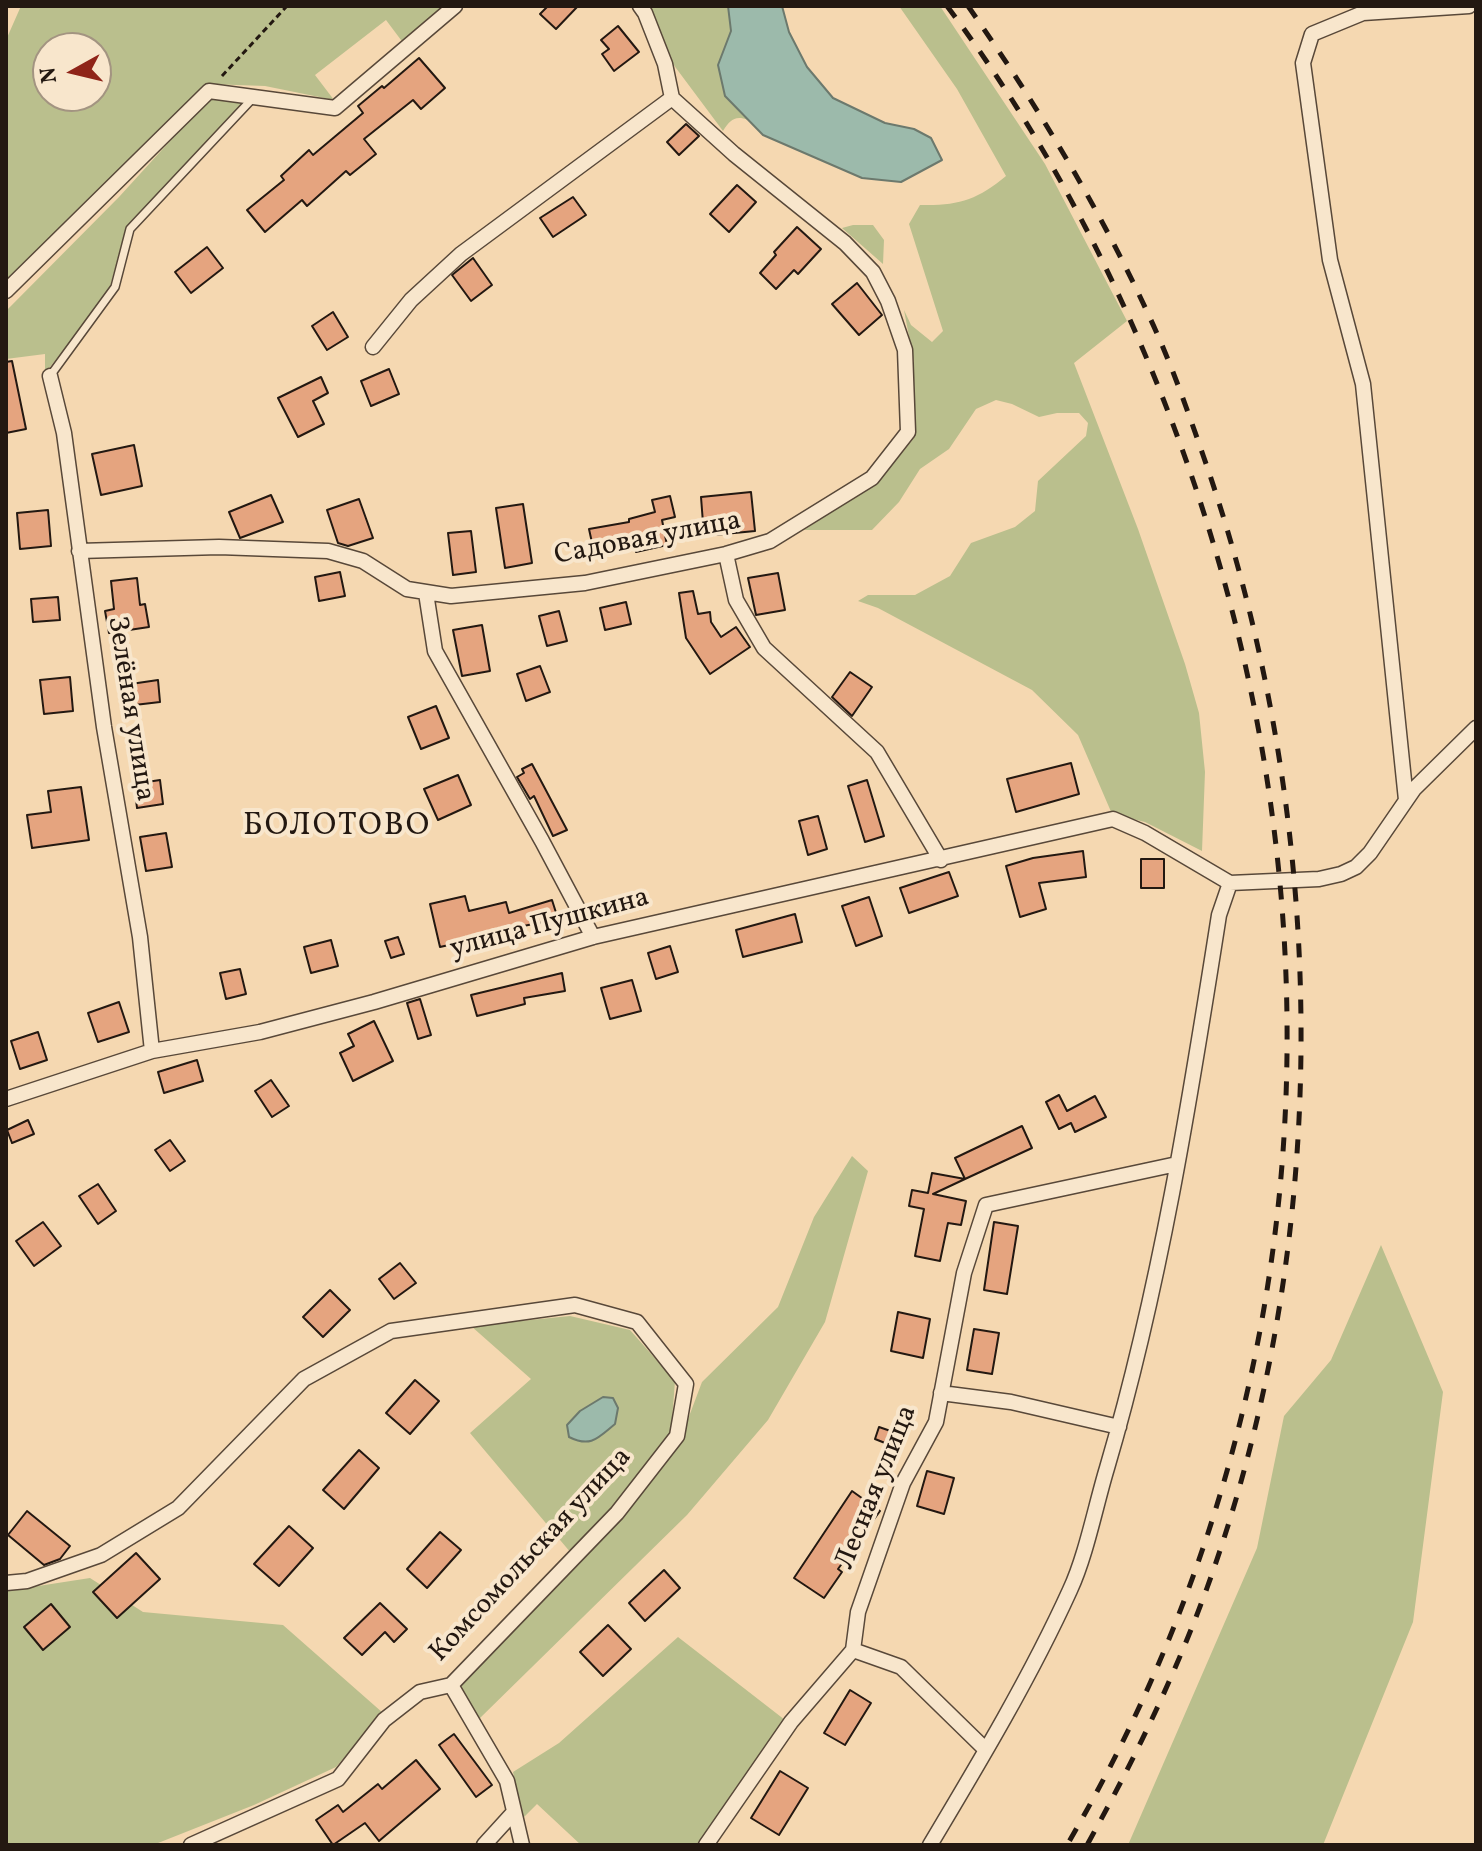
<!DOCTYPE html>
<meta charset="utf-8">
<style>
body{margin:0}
#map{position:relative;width:1482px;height:1851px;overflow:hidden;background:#f5d8b1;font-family:Vollkorn,serif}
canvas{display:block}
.frame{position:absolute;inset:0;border:8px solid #231811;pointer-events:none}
.north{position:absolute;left:32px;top:32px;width:80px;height:80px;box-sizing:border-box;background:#f8e6cc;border:2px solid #a39481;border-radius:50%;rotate:262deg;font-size:22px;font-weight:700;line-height:32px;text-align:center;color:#231811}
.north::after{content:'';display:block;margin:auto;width:28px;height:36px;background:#8f2418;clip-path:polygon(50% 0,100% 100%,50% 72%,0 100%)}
</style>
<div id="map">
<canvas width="1482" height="1851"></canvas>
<div class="frame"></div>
<div class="north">N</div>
</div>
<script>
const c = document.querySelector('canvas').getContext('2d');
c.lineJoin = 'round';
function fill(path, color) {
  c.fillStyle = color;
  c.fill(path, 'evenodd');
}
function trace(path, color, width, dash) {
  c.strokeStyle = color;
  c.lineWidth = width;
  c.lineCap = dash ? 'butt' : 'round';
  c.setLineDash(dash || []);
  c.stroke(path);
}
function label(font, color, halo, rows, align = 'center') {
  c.font = font + ' Vollkorn,serif';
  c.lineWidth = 8;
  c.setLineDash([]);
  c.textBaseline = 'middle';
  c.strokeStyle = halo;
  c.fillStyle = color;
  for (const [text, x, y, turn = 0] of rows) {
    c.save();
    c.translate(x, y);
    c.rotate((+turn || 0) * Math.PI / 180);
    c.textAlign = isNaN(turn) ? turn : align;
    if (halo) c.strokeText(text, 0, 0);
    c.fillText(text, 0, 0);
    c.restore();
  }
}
const green = new Path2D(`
 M21 6H457L407 48 386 20 315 75 334 100 265 86 208 84 127 172 6 289V40ZM48 48H96V96H48Z
 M647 6H728L731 31 718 66 725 96 748 120C735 115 730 120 723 131L670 60Z
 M899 6H940L1045 164 1127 321 1074 363 1138 529 1185 664 1199 713 1205 772 1202 851 1145 822 1112 814 1078 735 1032 690 878 608 858 601 868 595H915L950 576 971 543 1015 527 1035 511 1038 481 1086 436 1088 423 1079 413H1057L1039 417 1012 404 996 400 976 409 949 449 920 469 899 502 872 530H804L880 480 914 438V363L904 310 911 325 932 342 943 331 909 224 920 205C958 206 977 200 1006 176L957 89Z
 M211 96 249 100 126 228 110 287 81 329 45 373V354L6 359V311L119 197Z
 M853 225H873L884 240 883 264 842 228Z
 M852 1156 868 1171 825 1322 768 1420 687 1515 479 1719 458 1686 682 1435 702 1382 778 1307 814 1217Z
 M1381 1245 1443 1392 1413 1622 1323 1845H1128L1257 1548 1284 1416 1331 1360Z
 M570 1316 630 1330 675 1381 671 1434 613 1509 571 1553 470 1433 531 1379 471 1326Z
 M90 1578 143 1612 283 1625 383 1713 336 1767 254 1805 153 1845H6V1591Z
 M678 1637 785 1720 698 1845H581L537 1804 523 1818 513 1772 559 1743Z`);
const water = new Path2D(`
 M728 6H782L789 32 807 67 833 98 885 123 914 129 931 138 942 160 901 182 862 178 763 135 725 96 718 65 731 31Z
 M603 1397 613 1398 618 1408 615 1424C598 1438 591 1448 569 1437L567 1425 580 1411Z`);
const building = new Path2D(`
 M548 6H578L556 29 540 14Z
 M618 26 639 52 614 71 602 54 609 49 601 40Z
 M419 58 445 88 421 109 413 100 364 139 376 154 350 175 346 171 307 206 302 200 265 232 247 210 284 180 281 176 309 150 313 155 363 113 358 106 382 86 384 88Z
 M686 124 699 136 679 155 667 142Z
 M737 185 756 202 729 232 710 214Z
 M573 197 586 215 553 237 540 218Z
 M797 227 821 249 798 274 794 270 776 289 760 273 776 255 774 252Z
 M207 247 223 268 191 293 175 272Z
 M473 258 492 285 471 301 452 275Z
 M857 283 882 315 859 335 832 304Z
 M333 312 348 337 327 350 312 326Z
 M12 361 26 429 6 433V362Z
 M389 369 399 394 371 406 361 381Z
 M321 377 328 393 313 401 324 424 298 437 278 398Z
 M134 445 142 486 101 495 92 454Z
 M751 492 755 531 704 536 701 497Z
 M271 495 283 522 240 538 229 512Z
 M670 496 675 517 662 520 667 545 636 552 635 545 594 552 589 529 629 522V519L655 512 652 500Z
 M359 499 373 538 348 546 338 543 327 510Z
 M523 504 532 563 505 568 496 508Z
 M48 510 51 546 20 549 17 513Z
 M471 531 476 572 453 575 448 533Z
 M340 572 345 596 319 601 315 577Z
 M778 573 785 610 756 615 748 578Z
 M137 578 140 605 145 604 149 627 109 633 105 611 114 609 111 581Z
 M693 591 698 614 710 612 711 622 721 637 736 627 750 647 710 674 686 638 679 593Z
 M58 597 60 620 33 622 31 599Z
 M626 602 631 624 605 630 600 608Z
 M559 611 567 641 547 646 539 616Z
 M482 625 490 671 462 676 453 630Z
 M540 666 550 692 526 701 517 674Z
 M850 672 872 687 852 716 832 697Z
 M70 677 73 711 44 714 40 680Z
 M158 680 160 702 126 706 124 685Z
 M436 706 449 738 421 749 408 717Z
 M1071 763 1079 794 1016 812 1007 779Z
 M532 764 567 830 553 836 534 796 530 799 517 777 524 773 522 769Z
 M458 775 471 805 438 820 424 789Z
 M160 780 163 804 137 808 134 784Z
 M867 780 884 836 865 842 848 786Z
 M81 787 89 840 32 848 27 815 51 812 48 791Z
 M818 816 827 849 808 855 799 821Z
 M166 833 172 867 146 871 140 837Z
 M1083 851 1086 877 1039 883 1046 909 1020 917 1006 866 1033 858Z
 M1141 859H1164V888H1141Z
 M949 872 958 896 909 913 900 888Z
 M465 896 469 911 506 902 509 913 552 900 558 919 474 936 475 939 440 947 430 904Z
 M869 897 882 936 856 946 842 906Z
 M795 914 802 942 743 957 736 930Z
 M398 937 404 954 391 958 385 941Z
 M331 940 338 966 311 973 304 947Z
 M670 946 678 972 656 979 648 953Z
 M240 969 246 994 226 999 220 973Z
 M562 973 565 991 524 998 525 1004 477 1016 471 995Z
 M632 980 641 1011 610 1019 601 988Z
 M420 999 431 1035 418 1039 407 1003Z
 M119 1002 129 1032 98 1042 88 1013Z
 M374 1021 393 1061 353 1081 340 1053 354 1046 348 1034Z
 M38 1032 47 1060 20 1069 11 1041Z
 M197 1060 203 1081 164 1093 158 1072Z
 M271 1080 289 1106 272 1117 255 1091Z
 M1059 1095 1067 1111 1095 1096 1106 1117 1075 1132 1071 1123 1059 1129 1046 1102Z
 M28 1120 34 1134 12 1143 7 1130Z
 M1022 1126 1032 1148 965 1179 955 1158Z
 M170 1140 185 1161 170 1171 155 1150Z
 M932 1173 965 1179 933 1194 966 1201 961 1225 948 1223 940 1261 915 1256 924 1209 909 1206 912 1190 928 1193Z
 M98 1184 116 1211 98 1224 79 1196Z
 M43 1222 61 1246 34 1266 16 1241Z
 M994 1222 1018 1226 1007 1294 984 1290Z
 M400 1263 416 1283 394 1299 379 1279Z
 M330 1290 350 1310 323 1337 303 1317Z
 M898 1312 930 1319 923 1358 891 1351Z
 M974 1329 999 1333 992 1374 967 1370Z
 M415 1380 439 1401 410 1434 386 1413Z
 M879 1427 905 1436 900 1449 875 1439Z
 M359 1450 379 1468 344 1509 323 1490Z
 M927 1471 954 1478 944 1514 917 1506Z
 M852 1491 880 1511 838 1569 842 1572 824 1598 794 1578Z
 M27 1511 70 1546 60 1559 44 1565 8 1535Z
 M289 1526 313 1548 279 1586 254 1564Z
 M440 1532 461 1550 427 1588 407 1569Z
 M136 1553 160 1579 117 1618 93 1592Z
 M664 1570 680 1588 645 1621 629 1603Z
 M380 1603 407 1629 394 1642 385 1632 362 1655 344 1638Z
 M51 1604 70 1627 43 1650 24 1627Z
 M608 1625 631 1649 603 1676 580 1652Z
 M850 1690 871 1703 845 1745 824 1733Z
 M454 1734 492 1785 476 1797 439 1745Z
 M416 1760 440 1789 379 1841 365 1823 333 1845 316 1820 338 1805 343 1812 378 1784 382 1789Z
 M780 1771 808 1788 779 1835 751 1818Z`);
const path = new Path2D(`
 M222 76 287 6`);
const service = new Path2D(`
 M50 376 115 287 130 229 253 98`);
const minor = new Path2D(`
 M6 291 209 91 335 108 455 6
 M373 347 411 300 461 254 672 98
 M50 376 64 433 104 727 140 937 152 1051
 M79 551 219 547 328 551 363 561 407 589 451 596 585 583 726 554 770 541 872 478 908 432 905 350 888 301 873 272 845 243 734 154 672 98 665 64 645 13 640 6
 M726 554 736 600 764 648 877 752 941 860
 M426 593 435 651 542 841 593 937
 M1406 800 1363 384 1330 260 1303 63 1312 34 1363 13 1469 6
 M6 1099 152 1051 260 1032 374 1002 593 937 1113 819 1145 833 1230 883 1319 879 1341 874 1356 867 1370 853 1414 789 1476 728
 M941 1393 1011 1402 1119 1427
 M6 1583 27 1581 101 1555 178 1508 304 1379 391 1331 575 1305 637 1322 686 1384 677 1436 617 1513 451 1685 420 1692 384 1720 338 1779 191 1845
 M853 1650 901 1667 986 1750
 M451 1685 507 1781 522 1845
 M484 1845 514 1812
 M706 1845 791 1722 853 1650 858 1612 903 1483 936 1422 964 1273 986 1205 1177 1164
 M930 1845C979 1763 1031 1676 1070 1590 1086 1556 1096 1504 1107 1468 1160 1288 1190 1100 1219 915L1230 883`);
const rail = new Path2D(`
 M947 6C1055 150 1136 313 1194 483 1349 941 1313 1425 1067 1845
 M968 6C1037 105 1100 209 1150 318 1171 363 1187 409 1203 455 1329 815 1337 1228 1207 1588 1174 1678 1133 1762 1087 1845`);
const streetNames = [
 ["Садовая улица",648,540,-11],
 ["Зелёная улица",129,709,81],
 ["улица Пушкина",550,925,-15],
 ["Лесная улица",878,1488,-68],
 ["Комсомольская улица",532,1556,-47]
];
const quarterNames = [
 ["БОЛОТОВО",337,828]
];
fill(green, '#babf8d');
fill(water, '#9cbaab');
trace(water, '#6c796d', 2);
fill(building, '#e5a47f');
trace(building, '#231811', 2);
trace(service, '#584839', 10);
trace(minor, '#584839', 17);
trace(path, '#231811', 3, [6, 4]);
trace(service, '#f8e6cc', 7);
trace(minor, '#f8e6cc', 14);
trace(rail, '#231811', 5, [14, 14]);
label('28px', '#231811', '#f8e6cc', streetNames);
c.letterSpacing = '2px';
label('32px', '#231811', '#f8e6cc', quarterNames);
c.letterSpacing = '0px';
</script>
